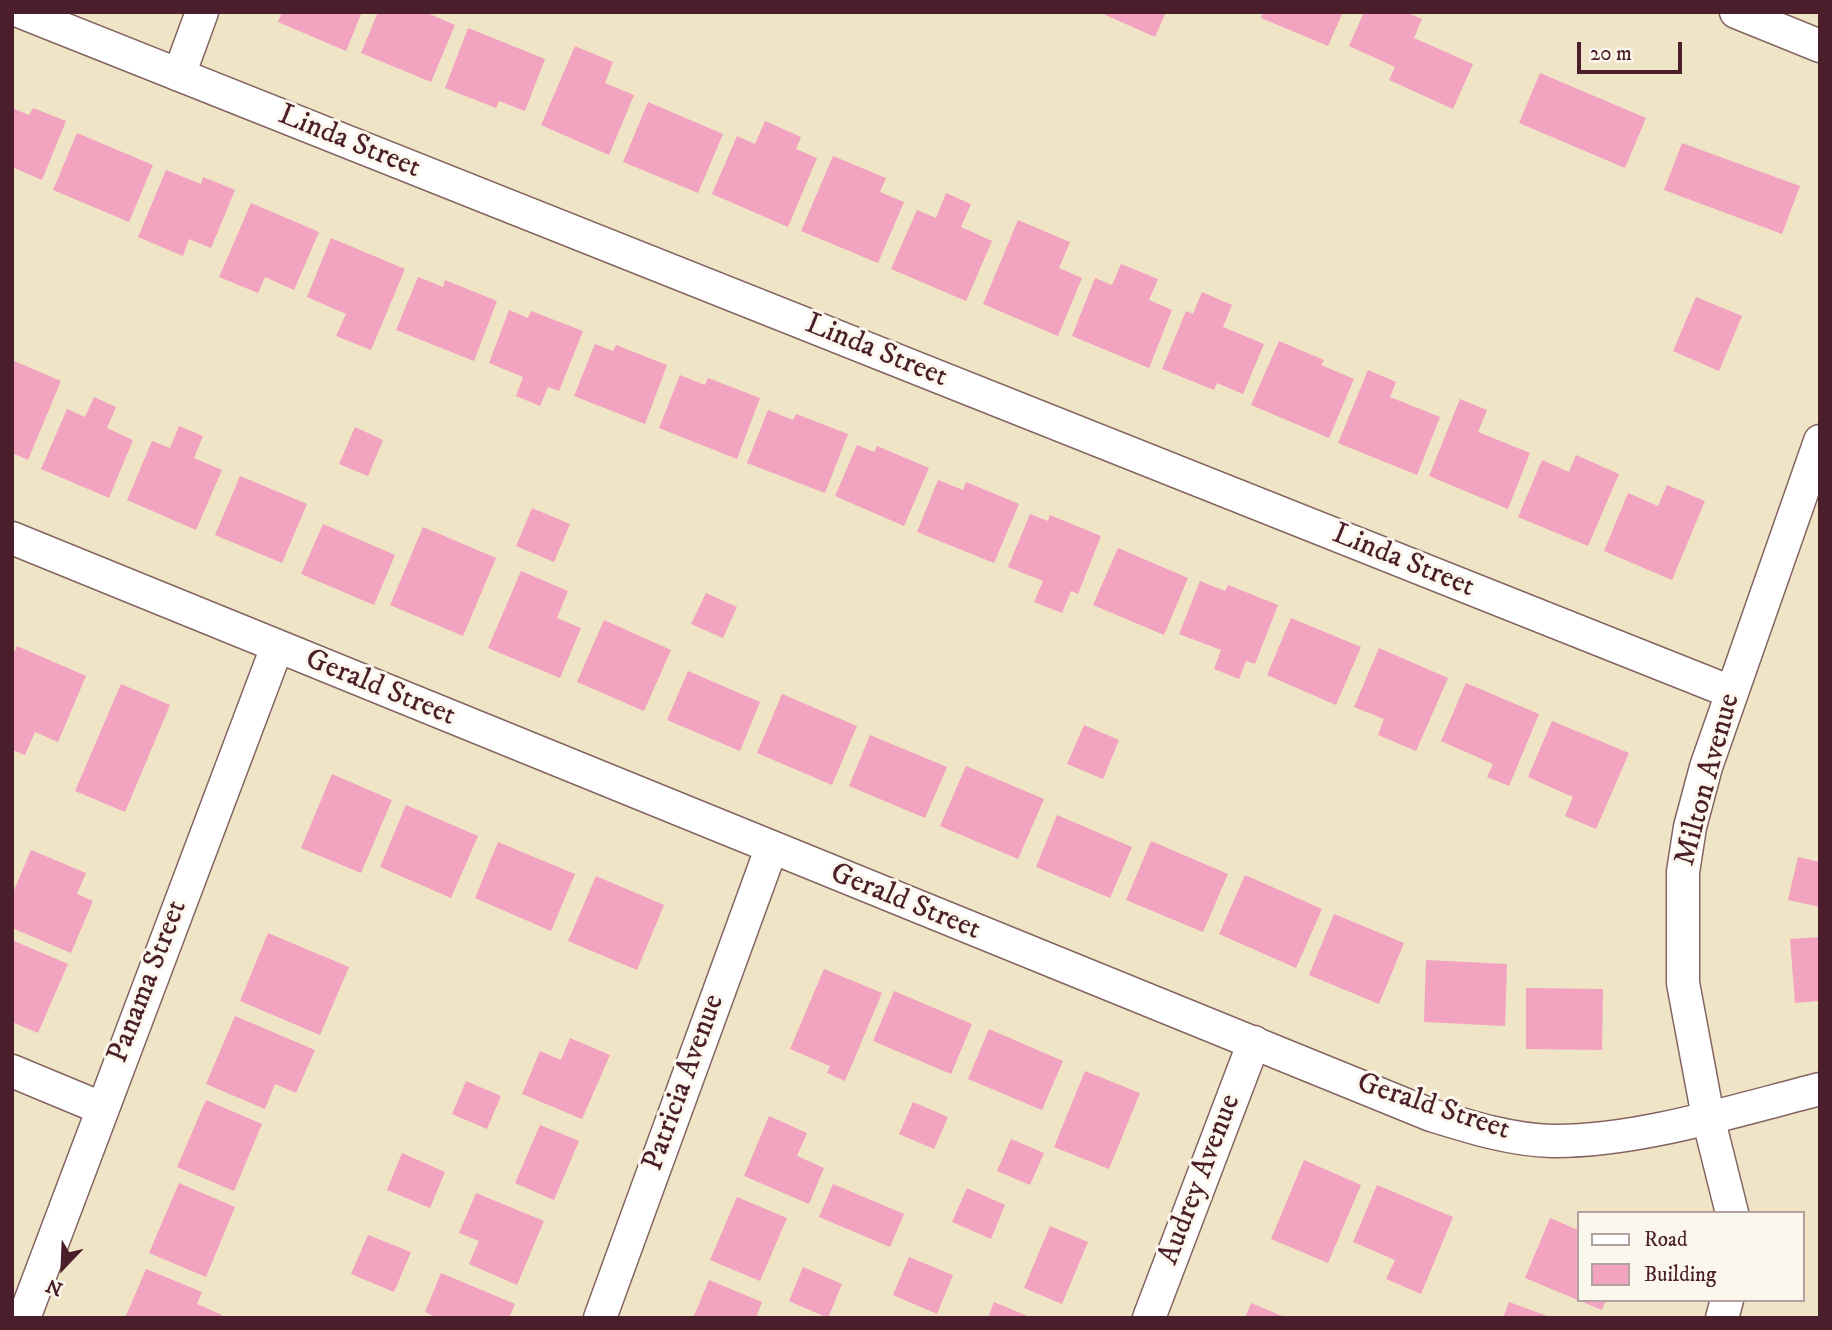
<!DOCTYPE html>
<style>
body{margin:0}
#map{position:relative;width:1832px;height:1330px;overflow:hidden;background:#f0e4c6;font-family:"IM FELL DW Pica",serif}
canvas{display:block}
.frame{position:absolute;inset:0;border:14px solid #4a1f2b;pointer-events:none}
.legend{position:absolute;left:1577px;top:1211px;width:228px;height:91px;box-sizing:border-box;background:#fbf7ec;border:2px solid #b4a19f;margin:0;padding:9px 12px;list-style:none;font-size:21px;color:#4a1f2b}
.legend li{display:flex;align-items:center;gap:14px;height:35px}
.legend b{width:35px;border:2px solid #b4a19f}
.north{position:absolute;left:28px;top:1232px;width:70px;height:70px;-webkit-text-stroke:5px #fbf7ec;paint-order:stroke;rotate:203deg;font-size:19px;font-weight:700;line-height:28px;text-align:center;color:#4a1f2b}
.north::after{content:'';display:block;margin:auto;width:24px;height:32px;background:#4a1f2b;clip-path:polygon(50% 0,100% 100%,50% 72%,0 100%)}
.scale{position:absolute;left:1577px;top:42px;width:105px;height:32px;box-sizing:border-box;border:4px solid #4a1f2b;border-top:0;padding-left:9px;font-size:21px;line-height:24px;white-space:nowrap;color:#4a1f2b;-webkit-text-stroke:5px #fbf7ec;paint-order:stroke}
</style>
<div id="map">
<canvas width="1832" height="1330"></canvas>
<div class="frame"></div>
<ul class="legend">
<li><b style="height:9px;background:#fff"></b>Road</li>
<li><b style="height:19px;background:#f1a3bf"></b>Building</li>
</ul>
<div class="north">N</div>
<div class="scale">20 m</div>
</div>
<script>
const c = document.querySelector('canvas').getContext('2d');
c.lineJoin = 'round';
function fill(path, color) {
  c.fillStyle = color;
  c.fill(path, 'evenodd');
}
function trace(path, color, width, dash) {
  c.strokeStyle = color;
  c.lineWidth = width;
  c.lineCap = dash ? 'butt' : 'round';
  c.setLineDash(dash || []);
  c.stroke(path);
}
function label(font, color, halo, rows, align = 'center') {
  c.font = font + ' "IM FELL DW Pica",serif';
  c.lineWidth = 6;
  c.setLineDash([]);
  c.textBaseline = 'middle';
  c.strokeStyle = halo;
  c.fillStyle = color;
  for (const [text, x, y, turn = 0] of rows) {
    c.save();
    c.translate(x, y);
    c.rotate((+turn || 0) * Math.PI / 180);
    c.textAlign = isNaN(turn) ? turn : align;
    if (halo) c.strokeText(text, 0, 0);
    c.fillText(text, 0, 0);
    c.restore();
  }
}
const building = new Path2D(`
 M282 12H362L346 51 278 22Z
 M378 12H425L455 25 431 82 361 53Z
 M1099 12H1166L1155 37Z
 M1263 12H1343L1328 46 1261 18Z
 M1364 12H1406L1422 19 1414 38 1473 64 1453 109 1389 80 1395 67 1349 46Z
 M468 28 545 59 525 111 499 101 496 108 445 88Z
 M575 46 613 62 605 83 634 95 609 155 541 125Z
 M1540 73 1646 118 1625 168 1519 123Z
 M648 102 723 134 698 193 623 162Z
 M12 108 29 115 33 108 66 121 42 180 12 167Z
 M765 121 801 137 796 149 817 158 788 227 712 194 737 136 755 144Z
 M77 133 153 165 129 222 53 190Z
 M1682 143 1800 186 1782 234 1664 190Z
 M833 156 886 178 880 192 904 202 878 263 801 231Z
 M166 170 201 184 203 177 235 190 211 248 189 239 183 256 138 237Z
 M946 193 971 204 961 227 992 241 966 301 891 269 917 210 936 218Z
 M251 203 319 232 294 290 265 277 258 293 219 277Z
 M1018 220 1070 242 1059 268 1082 278 1058 336 983 304Z
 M331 238 405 269 371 350 336 336 346 314 307 297Z
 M1121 264 1158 279 1149 300 1172 310 1149 368 1072 336 1095 278 1112 285Z
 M418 277 443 287 445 280 497 301 474 361 396 330Z
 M1202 292 1232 305 1223 327 1264 344 1243 394 1217 383 1214 390 1162 369 1186 311 1193 314Z
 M1696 297 1742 316 1719 371 1673 351Z
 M509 310 528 318 531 311 583 331 559 391 548 387 540 406 516 396 523 377 489 363Z
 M1279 341 1324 360 1321 365 1354 379 1329 438 1251 405Z
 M595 344 613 351 616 345 667 365 645 424 574 396Z
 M12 360 61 381 28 460 12 453Z
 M1368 370 1396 382 1390 397 1440 417 1417 475 1338 443Z
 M680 375 705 385 708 378 760 398 737 459 659 428Z
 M94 397 116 407 107 428 133 440 109 498 41 469 67 409 85 417Z
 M1460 399 1487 410 1478 432 1530 453 1508 509 1429 476Z
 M768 410 793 420 796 414 848 434 825 493 747 463Z
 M179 426 203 436 194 458 222 470 196 530 127 500 152 441 170 448Z
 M355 427 383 440 368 476 339 464Z
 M857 445 874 452 877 446 929 468 904 526 835 496Z
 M1576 455 1619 474 1588 546 1518 517 1542 460 1569 472Z
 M240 476 307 504 282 563 215 535Z
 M938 480 963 490 966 482 1019 504 994 563 917 532Z
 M1667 485 1705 501 1672 580 1604 551 1628 493 1658 506Z
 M532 508 570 524 554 562 516 546Z
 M1030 514 1048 521 1050 515 1101 536 1078 594 1071 591 1062 613 1034 602 1043 581 1008 567Z
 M323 524 395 555 374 605 301 574Z
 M423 527 496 558 463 636 390 605Z
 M1118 548 1188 578 1164 635 1093 605Z
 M521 571 568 591 557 618 581 628 560 678 488 648Z
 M1200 581 1225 591 1228 585 1278 605 1255 664 1246 661 1239 679 1214 669 1221 650 1179 634Z
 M706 593 737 607 723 638 691 624Z
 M1291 618 1361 647 1336 705 1267 675Z
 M604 620 671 650 644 711 577 682Z
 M17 646 86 676 58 742 35 732 25 755 12 750V657Z
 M1379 648 1448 678 1416 751 1378 735 1384 719 1354 707Z
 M688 671 760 702 740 751 667 720Z
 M1466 683 1539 714 1509 786 1487 777 1493 764 1441 741Z
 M121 684 170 705 125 812 75 791Z
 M782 694 857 726 832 785 757 753Z
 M1552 721 1629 753 1596 829 1565 816 1573 797 1528 777Z
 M1084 725 1119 740 1103 779 1067 764Z
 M870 735 947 767 925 818 849 786Z
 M966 766 1044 799 1018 859 940 826Z
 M332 774 392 800 361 873 301 848Z
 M406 805 478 836 451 898 380 867Z
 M1057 815 1132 847 1110 898 1036 867Z
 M1151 841 1228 874 1203 932 1126 900Z
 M498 842 575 874 551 931 475 898Z
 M31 850 86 873 77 894 93 901 71 953 12 928V895Z
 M1798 857 1820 862V907L1788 900Z
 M1245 875 1322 909 1296 968 1219 934Z
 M596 876 664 905 637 970 568 941Z
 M1334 914 1404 943 1379 1004 1309 975Z
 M268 933 349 967 320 1035 240 1001Z
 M1820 937V1001L1795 1003 1790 939Z
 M12 940 68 964 38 1033 12 1022Z
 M1426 960 1507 964 1505 1026 1424 1022Z
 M824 969 882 993 845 1081 827 1073 830 1066 790 1049Z
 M1526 988 1603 989 1602 1050 1526 1049Z
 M894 991 972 1024 951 1074 873 1041Z
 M235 1016 315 1050 296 1093 275 1084 265 1109 206 1084Z
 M989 1029 1063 1061 1042 1110 968 1079Z
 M570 1038 610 1055 582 1119 522 1094 540 1051 561 1060Z
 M1085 1071 1140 1093 1109 1169 1054 1147Z
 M466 1081 501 1096 487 1129 452 1114Z
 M206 1100 262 1124 234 1191 177 1167Z
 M913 1102 948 1117 934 1149 899 1134Z
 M769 1116 807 1133 797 1156 824 1168 809 1204 744 1176Z
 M540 1125 579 1141 554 1200 515 1183Z
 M1011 1139 1044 1153 1030 1185 997 1171Z
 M402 1153 445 1172 430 1208 387 1190Z
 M1304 1160 1361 1185 1328 1263 1271 1239Z
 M179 1183 235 1207 206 1277 149 1253Z
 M833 1184 904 1214 890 1247 819 1217Z
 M1377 1185 1453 1217 1421 1294 1386 1279 1395 1260 1353 1242Z
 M967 1188 1005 1205 991 1239 952 1222Z
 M476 1193 544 1221 517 1285 469 1264 479 1241 459 1233Z
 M737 1197 787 1218 760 1281 710 1260Z
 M1550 1218 1578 1230V1300H1606L1602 1310 1525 1278Z
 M1050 1226 1088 1242 1062 1304 1024 1288Z
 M368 1235 411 1252 394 1292 351 1274Z
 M909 1257 953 1275 937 1314 893 1295Z
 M803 1267 842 1284 828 1318 789 1301Z
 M146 1269 202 1292 197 1304 222 1315 221 1318H125Z
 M441 1273 515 1304 509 1318H437L425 1312Z
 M709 1280 762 1302 756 1318H693Z
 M994 1302 1032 1318H988Z
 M1509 1302 1550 1317V1318H1503Z
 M1251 1303 1287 1318H1245Z`);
const minor = new Path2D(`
 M21 12 1731 692
 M1736 12 1820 46
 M179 75 202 12
 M12 538 1431 1115C1470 1127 1511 1140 1552 1141 1637 1142 1737 1110 1820 1089
 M12 1071 101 1108
 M1732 1213 1708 1117 1683 983V872L1690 827 1706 767 1820 441
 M24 1318 277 647
 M600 1318 771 849
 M1149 1318 1254 1042
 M1722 1318 1727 1300`);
const streetNames = [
 ["Linda Street",349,143,22],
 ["Linda Street",876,352,22],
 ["Linda Street",1403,562,22],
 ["Gerald Street",380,689,22],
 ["Milton Avenue",1709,780,-75],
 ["Gerald Street",905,903,22],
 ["Panama Street",149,982,-69],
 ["Patricia Avenue",685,1083,-70],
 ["Gerald Street",1433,1108,18],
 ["Audrey Avenue",1201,1180,-69]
];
fill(building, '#f1a3bf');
trace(minor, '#846461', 35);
trace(minor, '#fff', 32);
label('30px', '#4a1f2b', '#fbf7ec', streetNames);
</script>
